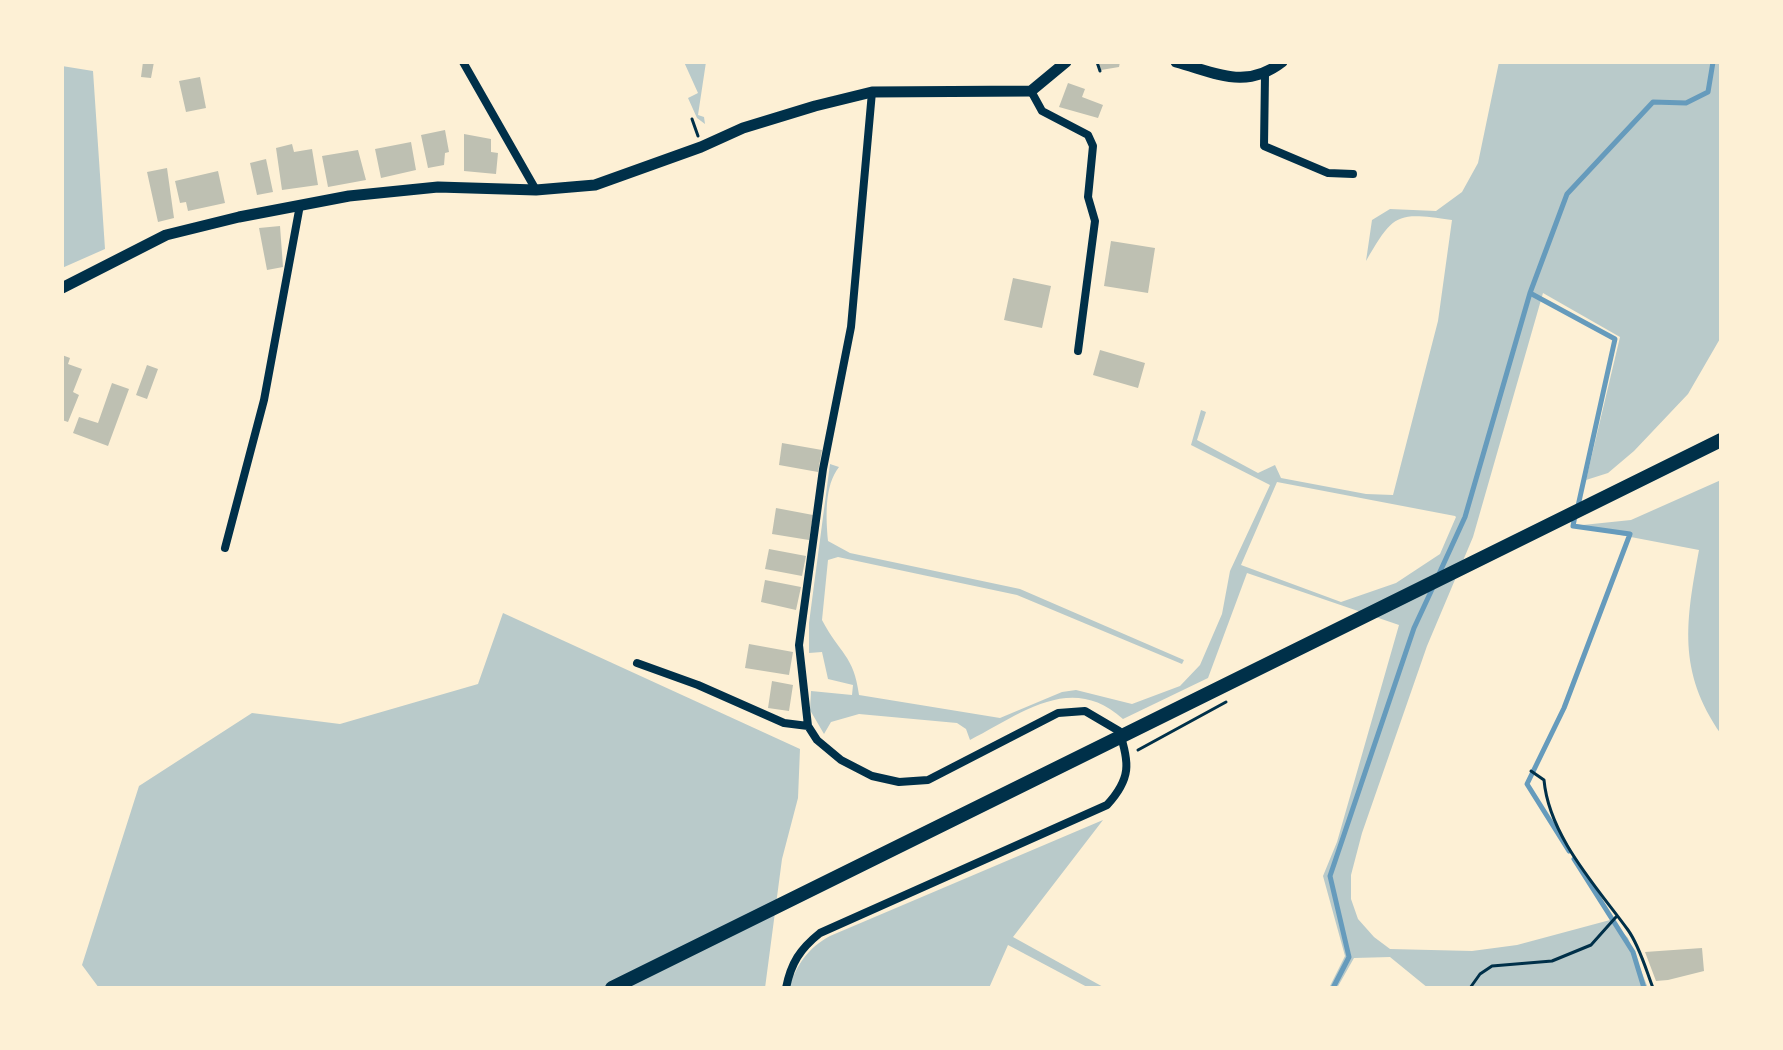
<!DOCTYPE html>
<style>
body{margin:0}
#map{position:relative;width:1783px;height:1050px;overflow:hidden;background:#fdf0d5;font-family:Cabin,sans-serif}
canvas{display:block}
.frame{position:absolute;inset:0;border:64px solid #fdf0d5;pointer-events:none}
</style>
<div id="map">
<canvas width="1783" height="1050"></canvas>
<div class="frame"></div>
</div>
<script>
const c = document.querySelector('canvas').getContext('2d');
c.lineJoin = 'round';
function fill(path, color) {
  c.fillStyle = color;
  c.fill(path, 'evenodd');
}
function trace(path, color, width, dash) {
  c.strokeStyle = color;
  c.lineWidth = width;
  c.lineCap = dash ? 'butt' : 'round';
  c.setLineDash(dash || []);
  c.stroke(path);
}
const green = new Path2D(`
 M684 62H706L698 115 704 117 705 124 697 118 688 98 698 93Z
 M1499 62H1721V337L1688 394 1634 451 1608 473 1586 480 1620 337 1543 293 1473 537 1427 646 1362 833 1351 875V899L1358 919 1374 937 1390 949 1472 951 1517 945 1610 920 1628 938 1648 988H1428L1390 957 1354 958 1337 988H1329L1345 956 1323 876 1337 842 1399 625 1247 573 1208 678 1123 719C1071 672 1021 714 970 740L966 729 957 723 859 714 831 722 824 734 810 710 811 691 852 695 853 685 828 679 822 652 809 653V623L830 464 839 467C824 486 826 518 828 541L850 553 1020 589 1184 660 1182 664 1017 595 838 557 828 560 822 620C839 653 854 655 859 695L1000 718 1062 692 1076 690 1132 704 1180 686 1200 665 1222 614 1230 571 1270 485 1191 445 1201 410 1206 412 1197 440 1258 473 1275 465 1281 478 1366 494 1393 495 1438 321 1452 220C1396 212 1394 213 1366 261L1372 220 1390 209 1436 211 1462 192 1478 163ZM1277 482 1455 516 1456 517 1440 554 1396 583 1341 602 1241 565Z
 M62 66 93 71 105 249 62 268Z
 M1721 480V734C1677 671 1686 621 1699 550L1573 526 1631 520Z
 M503 613 800 749 798 798 782 859 765 988H99L82 965 139 786 252 713 340 724 478 684Z
 M1103 820 1013 937 1105 988H1089L1008 945 989 988H789C797 964 808 948 830 936Z`);
const stream = new Path2D(`
 M1530 293 1615 339 1578 506
 M1438 576 1465 517 1530 293 1567 194 1653 102 1686 103 1708 92 1713 62
 M1569 851 1527 784 1564 708 1630 534 1573 526 1575 516
 M1574 859 1633 952 1644 988
 M1333 988 1349 957 1330 876 1414 628 1434 585`);
const building = new Path2D(`
 M143 62H154L151 78 141 77Z
 M1099 62H1120L1119 67 1101 70Z
 M200 77 206 108 186 112 179 81Z
 M1068 83 1085 89 1082 97 1103 105 1098 118 1059 107Z
 M445 130 449 152 445 153 444 165 428 168 421 135Z
 M464 134 491 139V152L498 153 496 174 464 171Z
 M411 142 416 170 381 178 375 149Z
 M292 144 294 152 312 149 318 185 282 190 276 148Z
 M358 150 366 180 328 187 322 156Z
 M266 159 273 192 257 195 250 163Z
 M167 168 174 218 158 222 147 172Z
 M218 171 225 203 188 211 186 202 180 203 175 181Z
 M280 226 283 267 267 270 259 228Z
 M1111 241 1155 248 1148 293 1104 286Z
 M1013 278 1051 286 1042 328 1004 320Z
 M1100 350 1145 363 1138 388 1093 375Z
 M62 355 70 358 68 364 82 369 73 392 79 395 68 422 62 420Z
 M147 365 158 369 147 399 136 395Z
 M112 383 129 389 108 446 73 433 79 417 98 423Z
 M782 443 822 450 818 472 779 465Z
 M776 508 813 515 809 540 772 534Z
 M769 549 806 556 802 576 765 569Z
 M765 580 801 587 796 610 761 602Z
 M749 644 793 652 789 675 745 668Z
 M772 681 793 685 789 711 768 708Z
 M1702 948 1704 971 1668 980 1656 981 1645 952Z`);
const path = new Path2D(`
 M1097 62 1100 71
 M692 119 698 136
 M1138 750 1226 702
 M1531 771 1544 780C1549 836 1596 886 1628 930 1640 947 1646 970 1653 988
 M1470 988 1480 974 1492 966 1552 961 1591 945 1616 917`);
const minor = new Path2D(`
 M463 62 536 190
 M1265 75 1264 146 1328 173 1353 174
 M1031 91 1042 111 1088 135 1093 146 1088 197 1095 221 1078 351
 M225 548 264 400 300 205
 M637 663 698 685 784 723 808 726
 M786 988C791 963 800 949 820 933L1107 805C1131 779 1130 763 1119 731L1085 711 1058 713 928 780 899 782 872 776 841 760 817 740 808 726 799 645 823 469 851 327 872 92`);
const tertiary = new Path2D(`
 M1176 62C1217 73 1246 90 1282 62
 M62 288 166 235 239 217 349 196 438 187 536 190 595 185 701 147 743 128 815 106 872 92 1031 91 1066 62`);
const primary = new Path2D(`
 M612 988 1721 440`);
fill(green, '#b9caca');
trace(stream, '#669bbc', 5);
fill(building, '#bec0b2');
trace(path, '#003049', 3);
trace(minor, '#003049', 8);
trace(tertiary, '#003049', 11);
trace(primary, '#003049', 14);
</script>
